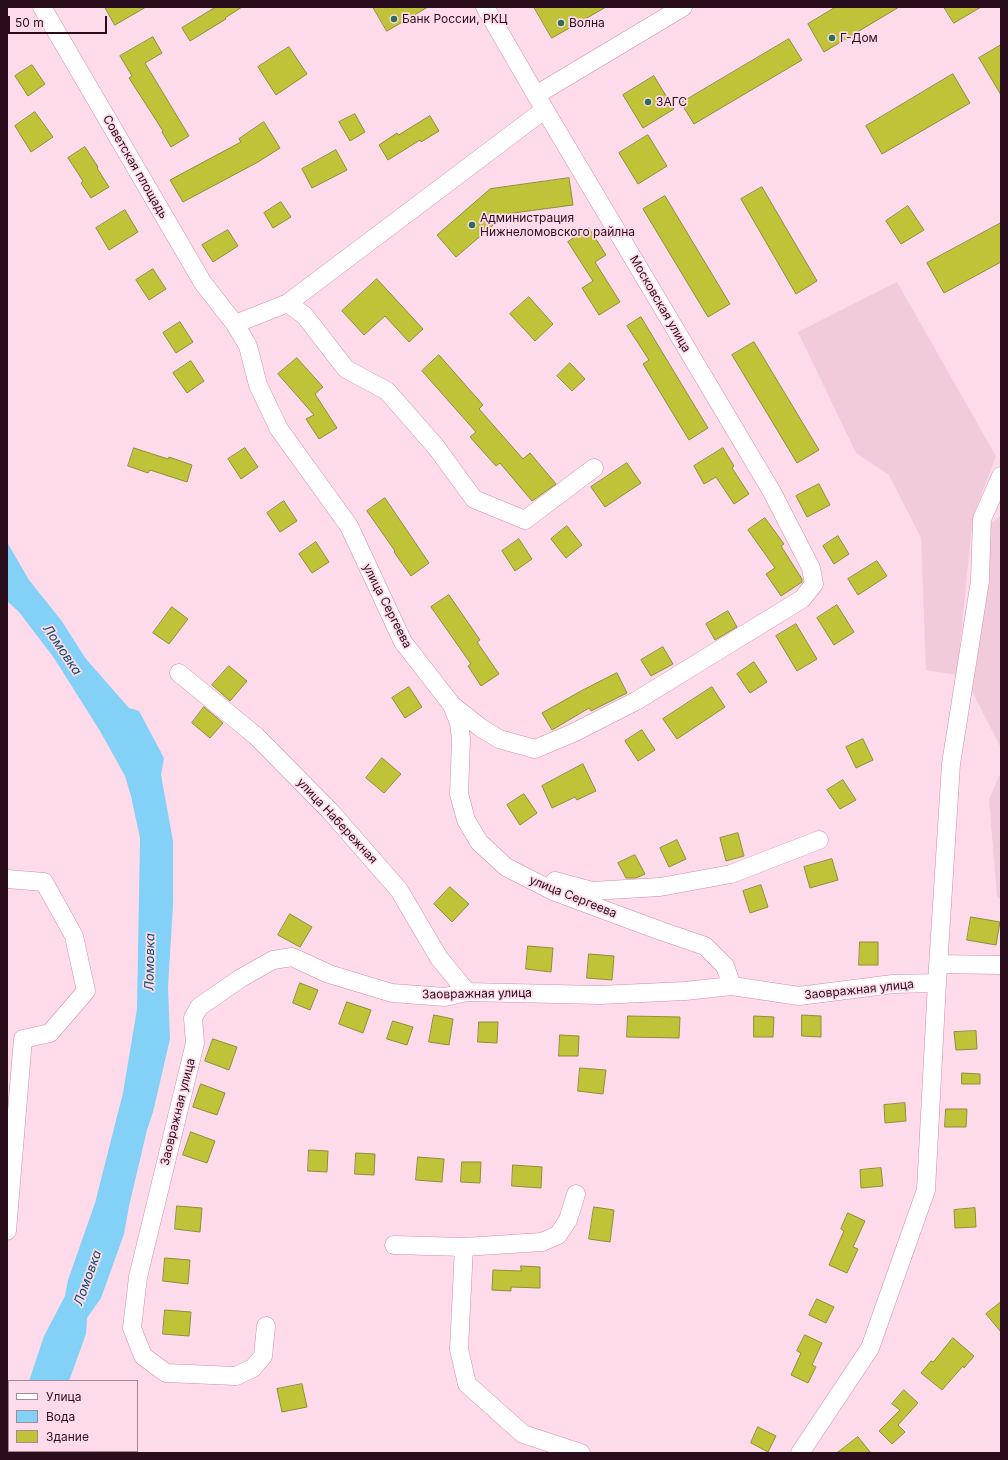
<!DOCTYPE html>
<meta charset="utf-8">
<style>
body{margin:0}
#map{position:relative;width:1008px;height:1460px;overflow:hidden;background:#fedbea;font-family:Inter,sans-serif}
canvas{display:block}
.frame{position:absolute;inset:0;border:8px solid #2a0d1c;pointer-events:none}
.legend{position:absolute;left:8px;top:1380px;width:130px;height:72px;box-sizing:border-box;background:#fedbea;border:1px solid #a98998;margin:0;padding:5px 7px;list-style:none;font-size:12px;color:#2a0d1c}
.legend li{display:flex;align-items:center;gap:8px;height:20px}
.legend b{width:20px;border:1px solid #a98998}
.scale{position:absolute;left:8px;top:16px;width:99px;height:18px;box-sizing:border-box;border:2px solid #2a0d1c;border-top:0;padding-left:5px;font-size:12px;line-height:14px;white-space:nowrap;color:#2a0d1c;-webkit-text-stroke:3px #fedbea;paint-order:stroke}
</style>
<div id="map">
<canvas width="1008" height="1460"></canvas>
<div class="frame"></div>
<ul class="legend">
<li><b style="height:5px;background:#fff"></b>Улица</li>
<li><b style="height:11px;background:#84d1f7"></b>Вода</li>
<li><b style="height:11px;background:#c0c337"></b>Здание</li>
</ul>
<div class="scale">50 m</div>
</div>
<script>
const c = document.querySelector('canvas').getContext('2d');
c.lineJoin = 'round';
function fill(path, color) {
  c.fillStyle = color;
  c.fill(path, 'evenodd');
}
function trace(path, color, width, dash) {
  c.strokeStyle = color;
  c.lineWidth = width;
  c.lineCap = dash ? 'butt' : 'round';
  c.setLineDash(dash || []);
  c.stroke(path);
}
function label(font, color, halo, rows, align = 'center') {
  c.font = font + ' Inter,sans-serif';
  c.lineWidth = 3.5;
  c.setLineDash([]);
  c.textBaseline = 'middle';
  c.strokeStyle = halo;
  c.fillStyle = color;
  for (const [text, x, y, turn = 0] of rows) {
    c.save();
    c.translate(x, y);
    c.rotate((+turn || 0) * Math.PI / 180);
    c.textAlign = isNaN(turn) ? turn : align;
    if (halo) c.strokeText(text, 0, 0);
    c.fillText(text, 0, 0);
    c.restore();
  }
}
const built = new Path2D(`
 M897 282 996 456 973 516 957 675 926 670 921 538 889 475 856 453 798 332Z
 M1001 515V748L972 691 990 575 989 525Z
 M1001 772V900L997 897 989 799Z`);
const water = new Path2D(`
 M7 542 29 580 61 620 86 659 129 708 139 711 164 758 161 775 173 841V905L168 987 170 1039 153 1112 147 1130 129 1206 124 1234 101 1298 87 1318 86 1334 69 1381H29L44 1336 65 1296 68 1280 95 1203 123 1093 137 1009 140 838 131 796 125 776 100 731 54 658 19 612 7 601Z
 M10 1451H46V1453H10Z`);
const building = new Path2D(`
 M105 7H146L115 25Z
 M216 7H242L225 18 226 19 190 41 182 28Z
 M373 7H428L387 31Z
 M534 7H606L552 38Z
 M836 7H899L824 52 808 24Z
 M944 7H981L954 23Z
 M153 37 162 53 145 63 189 136 171 147 162 132 163 131 129 78 132 76 120 56Z
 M789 39 802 60 694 124 681 103Z
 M1001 45V95L979 58Z
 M289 47 307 74 276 95 258 67Z
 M32 65 45 84 28 96 15 76Z
 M953 74 970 103 882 154 866 126Z
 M654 76 674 109 643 128 623 95Z
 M35 112 53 137 31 152 15 126Z
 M355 114 365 132 350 141 339 122Z
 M430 116 439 131 421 142 420 140 388 160 379 145 397 133 398 135Z
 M264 122 280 148 258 162 183 202 170 180 241 142 239 139Z
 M648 135 667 166 638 184 619 153Z
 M85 147 98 167 97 168 109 187 91 198 81 183 83 181 68 158Z
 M336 150 347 170 312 188 302 169Z
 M569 178 573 205 506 214 456 257 437 235 490 189Z
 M762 187 817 281 796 294 741 199Z
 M665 196 730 304 708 317 643 209Z
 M281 202 291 217 273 228 264 213Z
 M908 206 924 230 901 244 886 221Z
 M125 210 138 232 109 250 96 228Z
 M1001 223V262L944 293 927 263Z
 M589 228 606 255 595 262 620 302 599 315 582 288 593 281 568 242Z
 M228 230 238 246 213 262 202 245Z
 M153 269 166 289 149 300 136 280Z
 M377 279 423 329 409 342 385 316 364 335 342 311Z
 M529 297 553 324 535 341 510 314Z
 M641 317 708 428 689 440 643 364 649 360 627 326Z
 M180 322 193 342 176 353 163 333Z
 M754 342 819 450 797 463 732 355Z
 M439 355 483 405 479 409 523 459 530 453 556 484 532 501 500 463 496 466 470 437 476 432 422 371Z
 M297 358 323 387 315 394 337 428 319 439 306 419 314 415 278 374Z
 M191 361 204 381 187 393 173 373Z
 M570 363 585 379 572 391 557 376Z
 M134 448 168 459 169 457 192 465 187 482 150 470 148 473 128 466Z
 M245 448 258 467 241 479 228 459Z
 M723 448 734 466 732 468 749 494 734 504 716 477 704 484 694 466Z
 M627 463 641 483 605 507 591 487Z
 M819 484 830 505 807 517 796 496Z
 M385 498 429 563 411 576 394 552 395 551 367 511Z
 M284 501 297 521 280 532 267 513Z
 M765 518 784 544 781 546 802 579V582L781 596 766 574 775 568 748 530Z
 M567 526 582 545 566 558 551 539Z
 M838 536 849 554 834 564 823 546Z
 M519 539 532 559 515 571 502 551Z
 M316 542 329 562 312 573 299 554Z
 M877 561 887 576 858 595 848 579Z
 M449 595 480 640 477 642 499 674 481 686 468 666 471 664 431 607Z
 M837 605 854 632 834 645 817 618Z
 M172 607 188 619 169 644 153 633Z
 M728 611 737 627 715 640 706 624Z
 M796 624 817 659 797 671 776 636Z
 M663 647 673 664 651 676 641 660Z
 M754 662 767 682 750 693 737 674Z
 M229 666 247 681 230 701 212 685Z
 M617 673 627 693 591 711 589 708 552 730 542 713 581 691Z
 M409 687 422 707 405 718 392 698Z
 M712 687 725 707 677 739 663 719Z
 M204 707 223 723 210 738 192 723Z
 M642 730 655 750 638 761 625 741Z
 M863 739 873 760 856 768 846 747Z
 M382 758 401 774 384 793 366 778Z
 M583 764 596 791 577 800 575 797 552 808 542 786Z
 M843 780 856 800 840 809 827 790Z
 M524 794 537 813 520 825 507 805Z
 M738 833 744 856 726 861 720 838Z
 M677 840 686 859 669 867 660 848Z
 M635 855 645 874 636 878H626L618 863Z
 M832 859 838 880 810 888 804 867Z
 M761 885 768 907 750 913 743 891Z
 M450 887 469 904 452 922 434 904Z
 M290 914 312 927 300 947 278 935Z
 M971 917 1000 922 996 945 967 940Z
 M860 942H878V965H859Z
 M528 946 553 948 551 972 526 969Z
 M589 954 614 956 612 980 587 978Z
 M300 983 318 990 310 1010 293 1003Z
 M347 1002 371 1010 363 1033 339 1024Z
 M434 1015 453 1019 449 1045 429 1042Z
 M802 1015 821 1016V1037L802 1036Z
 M628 1016 680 1017 679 1038 627 1037Z
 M754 1016 774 1017 773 1037H754Z
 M393 1021 413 1027 407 1045 387 1039Z
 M479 1022H498L497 1043 478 1042Z
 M976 1031 977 1049 956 1050 954 1032Z
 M560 1035 579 1036 578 1056H559Z
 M213 1039 237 1047 229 1070 205 1061Z
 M580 1068 606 1070 603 1094 578 1091Z
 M962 1073 980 1074V1084H962Z
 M201 1084 225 1093 217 1115 193 1107Z
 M905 1103 906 1121 885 1123 884 1105Z
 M946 1109H967L966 1127H945Z
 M191 1132 215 1141 207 1163 183 1155Z
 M309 1150 328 1151 327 1172 308 1171Z
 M356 1153 375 1154 374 1175 355 1174Z
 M418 1157 444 1159 442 1182 416 1180Z
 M462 1162H481L480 1183 461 1182Z
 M513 1165 542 1167 541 1188 512 1186Z
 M881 1168 883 1186 861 1188 860 1170Z
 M177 1206 202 1208 200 1232 175 1229Z
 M594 1207 614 1210 610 1242 589 1239Z
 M975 1208 976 1227 955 1228 954 1210Z
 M848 1213 865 1221 853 1247 858 1249 847 1273 829 1265 844 1231 841 1229Z
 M165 1258 190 1260 188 1284 163 1281Z
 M521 1266 540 1267V1288L511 1287V1291L492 1290 493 1270 521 1271Z
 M817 1299 834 1307 826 1323 809 1315Z
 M1001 1302V1332L986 1314Z
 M165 1310 191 1312 189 1336 163 1334Z
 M805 1335 822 1343 812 1365 816 1367 808 1383 791 1375 801 1353 797 1351Z
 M953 1338 974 1356 964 1368 963 1366 942 1390 921 1373 931 1361 933 1362Z
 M302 1384 307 1407 282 1412 277 1389Z
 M904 1390 918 1403 898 1425 905 1432 892 1444 879 1431 900 1410 892 1404Z
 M758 1427 776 1436 768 1452 751 1443Z
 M858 1437 871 1453H837Z`);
const minor = new Path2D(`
 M42 7 203 283 235 324 248 346 258 385 279 429 349 526 403 642 452 705 459 723 461 739 459 794 466 820 479 842 506 867 553 891 661 931 705 946 725 966 732 986
 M536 95 683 7
 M288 303 544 110
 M235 324 288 303 305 316 346 369 387 391 436 447 474 499 525 520 594 468
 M179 673 256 736 330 811 399 890 439 958 467 992
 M452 705 481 728 499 739 535 749 573 733 636 701 802 599 814 584 811 568 772 492 536 95 485 7
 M7 879 44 882 74 936 86 991 50 1033 23 1039 7 1231
 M555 881 592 891 660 887 731 874 819 840
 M938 964 1001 965
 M394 1245 464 1247 542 1242 558 1235 568 1220 576 1194
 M464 1247 459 1349 467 1384 523 1434 581 1453
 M266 1326 263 1356 253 1368 236 1376 166 1373 143 1356 132 1328 138 1277 195 1043 193 1018 199 1007 241 978 273 960 292 957 329 974 392 993 445 997 467 992 599 995 685 991 732 986 799 996 893 984 937 983
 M800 1453 870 1348 926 1190 937 983 951 764 980 581 982 519 1001 476`);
const markers = [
 [394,19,4,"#2f6d5a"],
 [561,23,4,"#2f6d5a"],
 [832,38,4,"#2f6d5a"],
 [648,102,4,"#2f6d5a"],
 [472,225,4,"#2f6d5a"]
];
const poiNames = [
 ["Банк России, РКЦ",402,19],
 ["Волна",569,23],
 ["Г-Дом",840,38],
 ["ЗАГС",656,102],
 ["Администрация",480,218],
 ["Нижнеломовского райлна",480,232]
];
const streetNames = [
 ["Советская площадь",135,167,60],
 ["Московская улица",660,304,60],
 ["улица Сергеева",387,606,63],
 ["улица Набережная",337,821,47],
 ["улица Сергеева",573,897,22],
 ["Заовражная улица",859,990,-6],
 ["Заовражная улица",477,994,-1],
 ["Заовражная улица",178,1112,-76]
];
const waterNames = [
 ["Ломовка",62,650,56],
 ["Ломовка",150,962,-89],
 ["Ломовка",88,1278,-70]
];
fill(built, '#f1cbdb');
fill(water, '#84d1f7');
fill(building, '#c0c337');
trace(building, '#8c8e3b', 1);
trace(minor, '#d688ad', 19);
trace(minor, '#fff', 18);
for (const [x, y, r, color] of markers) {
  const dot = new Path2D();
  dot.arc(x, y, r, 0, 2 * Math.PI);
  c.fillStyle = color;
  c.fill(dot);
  trace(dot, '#fedbea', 1.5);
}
label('12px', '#2a0d1c', '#fedbea', poiNames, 'left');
label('12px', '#2a0d1c', '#fedbea', streetNames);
label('italic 13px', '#0f4f68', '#fedbea', waterNames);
</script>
